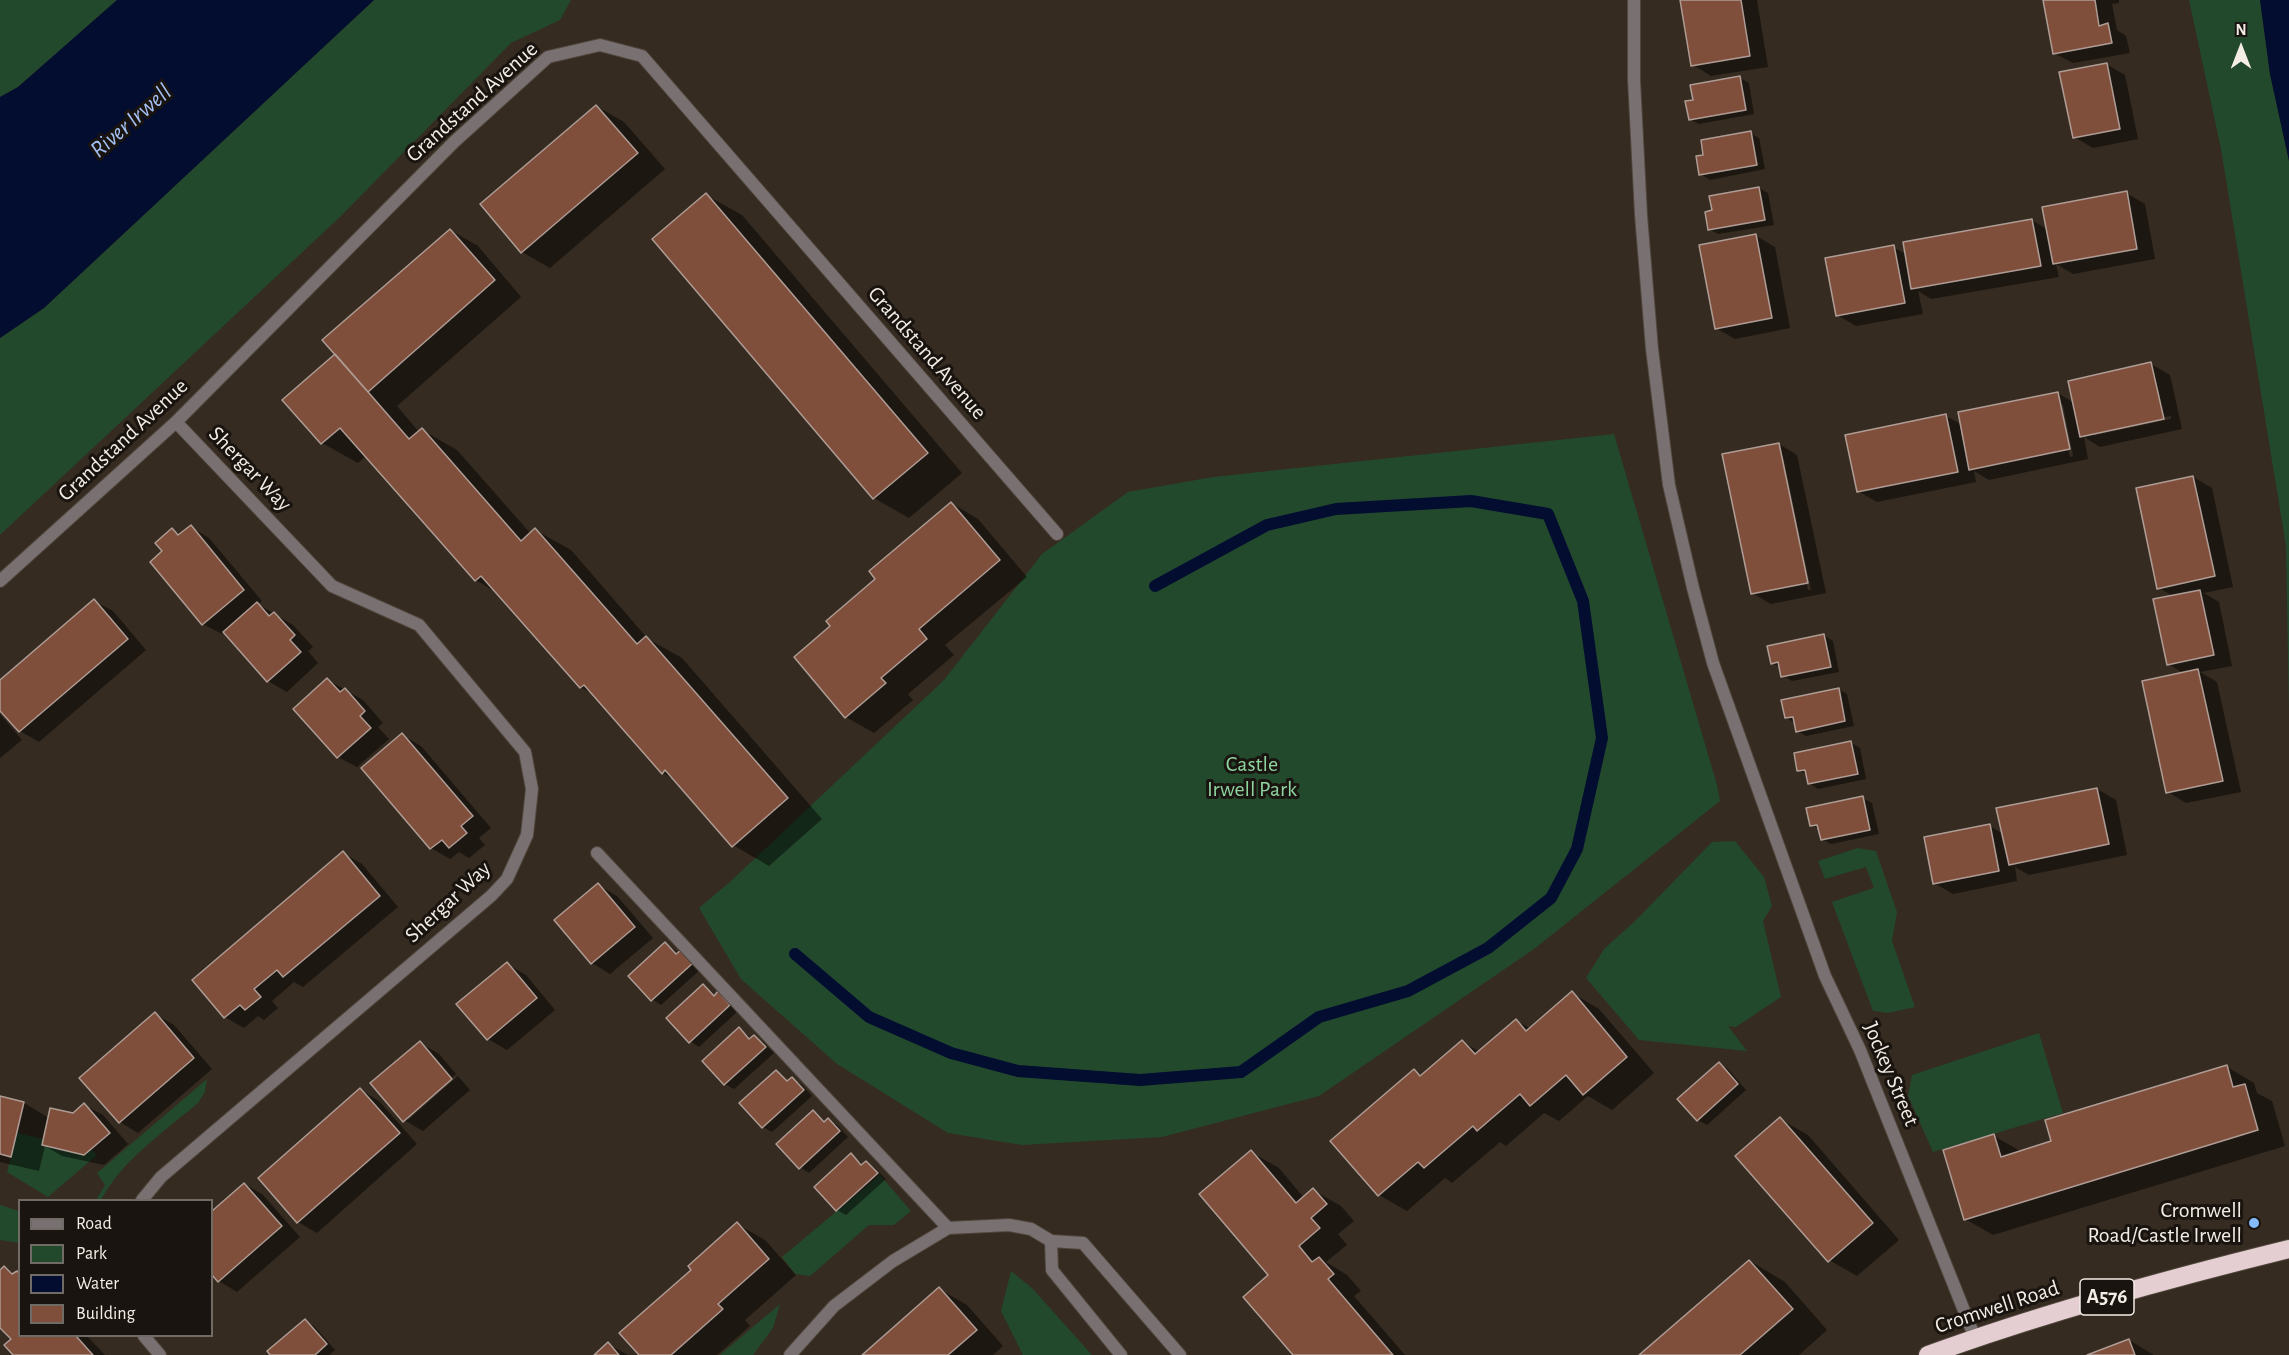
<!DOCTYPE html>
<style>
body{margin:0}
#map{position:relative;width:2289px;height:1355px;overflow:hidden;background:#352b20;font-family:"Alegreya Sans",sans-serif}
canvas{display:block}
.legend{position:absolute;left:18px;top:1199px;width:195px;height:138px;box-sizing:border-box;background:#19140f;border:2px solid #716b65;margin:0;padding:8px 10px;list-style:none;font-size:18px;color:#f4ede6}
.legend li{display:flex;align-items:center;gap:12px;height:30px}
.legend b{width:30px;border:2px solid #716b65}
.north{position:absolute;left:2211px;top:18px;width:60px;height:60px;-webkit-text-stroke:4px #19140f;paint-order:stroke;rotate:0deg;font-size:16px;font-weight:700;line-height:24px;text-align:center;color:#f4ede6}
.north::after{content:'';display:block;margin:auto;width:21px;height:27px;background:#f4ede6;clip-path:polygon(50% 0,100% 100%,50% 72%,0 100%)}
</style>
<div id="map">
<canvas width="2289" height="1355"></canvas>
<ul class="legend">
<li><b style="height:8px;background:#797072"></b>Road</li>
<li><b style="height:16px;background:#23492d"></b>Park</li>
<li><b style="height:16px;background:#020d30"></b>Water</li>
<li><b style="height:16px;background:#804f3c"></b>Building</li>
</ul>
<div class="north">N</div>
</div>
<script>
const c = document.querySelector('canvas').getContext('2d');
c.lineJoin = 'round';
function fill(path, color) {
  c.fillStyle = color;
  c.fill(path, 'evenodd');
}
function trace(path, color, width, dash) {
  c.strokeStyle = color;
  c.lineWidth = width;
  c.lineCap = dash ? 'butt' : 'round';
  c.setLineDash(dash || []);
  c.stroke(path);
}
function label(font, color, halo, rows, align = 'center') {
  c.font = font + ' "Alegreya Sans",sans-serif';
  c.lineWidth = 6;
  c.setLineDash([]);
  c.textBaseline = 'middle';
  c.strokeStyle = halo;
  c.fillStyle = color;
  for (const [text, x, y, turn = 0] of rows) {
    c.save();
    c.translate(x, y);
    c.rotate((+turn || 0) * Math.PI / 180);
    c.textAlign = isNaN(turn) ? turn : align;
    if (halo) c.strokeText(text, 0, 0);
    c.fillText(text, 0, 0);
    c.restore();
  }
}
const green = new Path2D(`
 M0 0H117L18 87 0 97Z
 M374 0H571L560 20 511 43 341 216 0 535V338L44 308Z
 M2189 0H2260L2270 74 2289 161V712L2286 546 2221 149Z
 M1614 434 1717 785 1720 801 1534 949 1319 1096 1162 1137 1022 1145 948 1133 837 1064 741 979 699 908 731 881 944 680 1042 554 1128 492 1213 477Z
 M1735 841 1764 877 1772 906 1763 921 1781 997 1736 1027 1728 1026 1747 1051 1639 1040 1586 978 1604 949 1635 921 1712 842Z
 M1858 848 1876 851 1897 912 1892 941 1915 1007 1888 1013 1873 1011 1832 902 1874 888 1866 867 1825 879 1818 861Z
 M2039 1033 2063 1113 1933 1152 1908 1096 1912 1075Z
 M207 1079 205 1092 198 1103C164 1132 122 1160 101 1200H96L105 1185 97 1173Z
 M17 1133 43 1139 42 1146 84 1155 91 1149 97 1155 48 1197 7 1172Z
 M880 1175 911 1211 894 1225H869L810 1276 795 1274 782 1257Z
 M0 1205 19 1211V1243L0 1240Z
 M1011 1271 1032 1288 1092 1355H1023L1001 1311Z
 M780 1304 773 1328 753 1355H720Z`);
const water = new Path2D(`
 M117 0H374L44 308 0 338V97L18 87Z
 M2260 0H2289V161L2270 74Z`);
const shadow = new Path2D(`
 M1682 0H1757L1768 67 1711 76 1693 65Z
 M2045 0H2119V3L2112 4 2117 30 2126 36 2130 53 2073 63 2054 53Z
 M2106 64 2125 75 2138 139 2093 148 2074 137Z
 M1740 78 1749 83 1754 114 1699 124 1690 119 1694 101Z
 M596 106 624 122 665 169 550 268 522 252Z
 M1750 133 1759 138 1765 169 1710 180 1701 174Z
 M1759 188 1768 193 1774 225 1718 234 1709 229Z
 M2126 193 2145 204 2155 259 2073 274 2056 264 2059 277 1931 299 1918 291 1923 314 1856 326 1837 315 1893 247 1907 255 2032 220 2048 230Z
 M706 195 742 215 962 473 909 518 874 498Z
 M450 230 478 246 521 297 397 406 419 432 422 430 457 450 531 534 535 530 571 550 648 639 682 658 822 819 769 866 733 845 676 781 663 773 596 696 580 687 497 593 476 580 366 456 358 463 322 443 337 354Z
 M1756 236 1775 247 1790 328 1735 339 1716 328Z
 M2151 364 2170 375 2182 429 2100 447 2084 437 2088 459 1989 480 1974 471 1976 482 1877 502 1858 491 1946 416 1962 425 2058 393 2074 403ZM2059 405H2063L2073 456 2070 457ZM2171 416V419L2095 435V432Z
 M1779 444 1797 455 1826 593 1771 604 1752 593ZM1780 456H1783L1811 590H1808Z
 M2193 477 2212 488 2233 587 2204 593 2219 602 2232 666 2200 672 2217 682 2241 792 2186 803 2168 792 2185 674 2168 664 2173 596 2159 588Z
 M951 503 978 519 1027 577 945 645 954 655 908 694 913 700 874 733 846 717 796 657 832 626Z
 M191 527 209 538 262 601 258 604 293 625 313 647 308 651 318 663 287 692 268 681 224 632 222 634 203 624 164 551 172 530 181 535Z
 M94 601 113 611 146 650 39 742 20 731 0 709V682Z
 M1824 635 1833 641 1839 672 1792 681 1783 676 1781 668 1772 663Z
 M328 680 363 700 383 723 378 727 389 739 357 767 338 757Z
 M1838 689 1847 694 1854 726 1806 736 1797 731 1795 723 1787 718Z
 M0 714 22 740 0 758Z
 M402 735 421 746 491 828 479 838 485 845 469 858 459 852 450 859 431 848 363 768Z
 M1850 742 1860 748 1866 779 1818 789 1809 783 1807 775 1799 770Z
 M2097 789 2116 800 2127 855 2029 875 2015 867 2017 881 1953 894 1934 883 1990 826 2003 834Z
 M1863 798 1872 803 1879 834 1831 844 1822 839 1820 830 1812 825Z
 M343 853 362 864 398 907 303 987 294 982 272 1001 278 1008 264 1020 258 1016 244 1028 225 1017Z
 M598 885 617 896 653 938 610 974 592 963Z
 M666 944 701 969 661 1005 652 999Z
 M507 964 526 975 555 1010 507 1050 488 1039 459 1004Z
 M703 986 716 996 719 993 728 998 738 1011 699 1047 690 1041Z
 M1572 993 1599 1009 1654 1073 1612 1110 1588 1096 1559 1121 1544 1113 1506 1146 1500 1142 1452 1183 1445 1178 1407 1211 1379 1195 1414 1071 1423 1076 1462 1042 1480 1052 1517 1021 1531 1029Z
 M155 1014 174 1025 212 1069 138 1133 120 1122Z
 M739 1029 752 1039 754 1037 763 1042 774 1053 734 1089 725 1084 704 1061Z
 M420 1043 439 1054 456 1074 408 1116V1120L458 1076 470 1090 423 1131 404 1120Z
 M1719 1064 1728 1069 1746 1090 1707 1125 1698 1120Z
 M2227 1067 2254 1083 2257 1093 2272 1101 2285 1146 1993 1235 1965 1219 1994 1136 2022 1152 2053 1142Z
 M776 1072 789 1081 792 1079 801 1084 812 1096 772 1132 763 1127Z
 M361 1090 379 1101 417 1144 317 1233 298 1222Z
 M0 1098 24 1103 49 1118 73 1114 84 1105 103 1115 128 1144 104 1165 62 1156 45 1146 39 1171 0 1162Z
 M813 1112 826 1122 828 1120 837 1125 848 1137 809 1173 800 1167Z
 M1780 1119 1808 1135 1899 1240 1857 1276 1829 1260Z
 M1251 1152 1279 1168 1304 1198 1313 1190 1341 1206 1354 1221 1338 1234 1347 1245 1326 1262 1347 1275 1361 1291 1354 1296 1405 1355H1295L1270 1275Z
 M851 1155 864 1165 866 1163 875 1168 886 1179 846 1215 837 1210 816 1187Z
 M245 1184 263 1195 300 1237 237 1292 219 1281 212 1273V1213Z
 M737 1224 765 1240 796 1275 745 1320 750 1326 717 1355H641L693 1270Z
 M1750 1261 1785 1282 1827 1330 1799 1355H1642Z
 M5 1268 15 1274 20 1336H87L105 1355H16L13 1339 0 1325V1272Z
 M939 1289 967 1305 1003 1346 993 1355H864Z
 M305 1321 314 1326 335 1350 329 1355H272Z
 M2129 1340 2154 1355H2091Z
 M608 1344 628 1355H596Z`);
const stream = new Path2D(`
 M795 954 869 1017 951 1053 1018 1071 1140 1080 1241 1072 1319 1017 1408 991 1488 948 1551 898 1577 849 1602 738 1583 601 1548 514 1471 501 1336 509 1267 525 1155 586`);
const building = new Path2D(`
 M1680 0H1741L1750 56 1691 66Z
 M2043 0H2095L2099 26 2108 23 2112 43 2053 54Z
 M2107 63 2120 129 2073 138 2059 72Z
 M1740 76 1746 110 1689 120 1685 101 1693 100 1690 85Z
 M596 105 638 153 521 253 480 204Z
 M1751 131 1757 165 1699 175 1696 156 1703 155 1701 140Z
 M1759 187 1765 220 1708 230 1705 212 1712 210 1709 196Z
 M2127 191 2137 249 2053 264 2042 207Z
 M706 193 928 453 873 499 652 239Z
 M2032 219 2041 266 1911 289 1903 242Z
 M450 229 495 280 368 392 322 340Z
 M1756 234 1772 318 1715 329 1699 245Z
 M1894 245 1905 303 1836 316 1825 258Z
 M335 354 409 439 422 428 521 541 535 528 637 644 646 636 788 798 732 847 665 770 662 774 584 685 580 688 481 576 475 581 340 428 321 444 282 400Z
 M2151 362 2164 419 2080 437 2068 381Z
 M2058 392 2070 449 1969 470 1958 412Z
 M1946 414 1958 472 1857 492 1845 435Z
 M1779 443 1808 583 1751 594 1722 454Z
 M2193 476 2215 576 2157 589 2136 488Z
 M951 502 1000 560 919 629 927 639 881 678 886 683 845 718 794 657 830 626 826 621 875 579 869 571Z
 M191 525 244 590 202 625 150 562 162 551 155 543 172 528 178 535Z
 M2200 590 2214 655 2167 665 2153 599Z
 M94 599 128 639 19 732 0 711V680Z
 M257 602 269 616 274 612 295 635 290 640 301 652 267 682 223 632Z
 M1824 634 1831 667 1781 677 1778 662 1771 664 1767 646Z
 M2198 669 2223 781 2166 793 2142 681Z
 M327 678 340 692 345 688 365 711 360 716 371 728 337 758 293 709Z
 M1839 688 1845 721 1796 732 1793 717 1785 718 1781 700Z
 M402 733 473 816 461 826 467 833 449 848 442 840 430 849 361 768Z
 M1851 741 1858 774 1808 784 1805 770 1797 771 1794 753Z
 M2097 788 2109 844 2009 865 1996 808Z
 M1863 796 1870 830 1821 840 1817 825 1810 826 1806 808Z
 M1990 824 1999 871 1933 884 1924 837Z
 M343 851 380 896 283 977 277 970 254 989 261 997 245 1010 240 1005 224 1018 192 980Z
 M598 883 635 927 591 964 554 920Z
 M665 942 676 954 681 950 693 963 651 1001 628 976Z
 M507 962 537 998 487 1040 456 1004Z
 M703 984 714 996 718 991 730 1005 689 1043 666 1018Z
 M1572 991 1627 1057 1583 1095 1566 1075 1530 1106 1520 1094 1477 1131 1473 1126 1424 1168 1418 1162 1378 1196 1330 1141 1414 1069 1420 1076 1462 1040 1475 1054 1516 1019 1526 1031Z
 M155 1012 194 1058 119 1123 79 1078Z
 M739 1027 749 1039 754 1035 766 1047 724 1085 702 1061Z
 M420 1041 452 1079 403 1122 370 1083Z
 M1719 1062 1738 1084 1697 1121 1677 1099Z
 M2227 1065 2233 1087 2245 1084 2258 1130 1964 1220 1943 1150 1994 1134 2001 1157 2051 1141 2045 1120Z
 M776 1070 787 1081 792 1077 804 1090 762 1128 739 1103Z
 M360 1088 400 1133 297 1223 258 1178Z
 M0 1096 24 1102 11 1157 0 1154Z
 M84 1103 110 1133 84 1155 42 1145 50 1108 73 1113Z
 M813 1110 824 1122 828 1118 840 1131 799 1169 776 1144Z
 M1780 1117 1873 1223 1828 1262 1735 1156Z
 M1251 1150 1296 1203 1313 1188 1327 1204 1311 1218 1320 1228 1299 1246 1312 1262 1319 1257 1334 1274 1328 1279 1393 1355H1293L1243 1297 1268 1275 1199 1194Z
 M851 1153 861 1165 866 1161 878 1173 836 1211 814 1187Z
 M244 1183 282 1226 218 1282 212 1275V1211Z
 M737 1222 769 1259 718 1304 723 1309 671 1355H639L619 1333 691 1270 688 1266Z
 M1749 1260 1793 1309 1740 1355H1639Z
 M4 1266 12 1274 17 1271 20 1274V1336H76L93 1355H13L4 1345 11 1339 0 1328V1270Z
 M939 1287 977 1330 948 1355H862Z
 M305 1319 327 1344 315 1355H270L267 1351Z
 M2129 1339 2135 1355H2087Z
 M608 1342 619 1355H594Z`);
const street = new Path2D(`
 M1634 0V80L1641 215 1652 349 1669 485 1693 588 1713 663 1825 976 1860 1050 1975 1338
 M0 581 176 422 454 142 548 57 600 45 642 56 1057 534
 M597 853 948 1228
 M142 1200 161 1177 491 896 507 879 527 835 532 789 525 752 419 625 332 586 176 422
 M1051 1241 1052 1270 1121 1355
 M144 1336 160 1355
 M790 1355 834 1306 893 1261 948 1228 1009 1225 1031 1229 1051 1241 1083 1243 1180 1355`);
const highway = new Path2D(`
 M1928 1355C2046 1312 2167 1279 2289 1249`);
const markers = [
 [2254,1223,6,"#84bcfb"]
];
const shields = [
 [2107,1297,54]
];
const shieldNames = [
 ["A576",2107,1297]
];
const streetNames = [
 ["Grandstand Avenue",472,102,-42],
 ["Grandstand Avenue",927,353,49],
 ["Grandstand Avenue",123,440,-43],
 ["Shergar Way",250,469,46],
 ["Shergar Way",448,902,-43],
 ["Jockey Street",1891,1074,67],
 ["Cromwell Road",1997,1307,-18]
];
const parkNames = [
 ["Castle",1252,764],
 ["Irwell Park",1252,789]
];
const poiNames = [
 ["Cromwell",2242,1210],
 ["Road/Castle Irwell",2242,1235]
];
const waterNames = [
 ["River Irwell",131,121,-41]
];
fill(green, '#23492d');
fill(water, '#020d30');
fill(shadow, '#0007');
trace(stream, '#020d30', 12);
fill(building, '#804f3c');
trace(building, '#ae9c95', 1.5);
trace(street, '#50463c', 14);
trace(highway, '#50463c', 20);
trace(street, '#797072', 12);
trace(highway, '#e4ced1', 18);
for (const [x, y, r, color] of markers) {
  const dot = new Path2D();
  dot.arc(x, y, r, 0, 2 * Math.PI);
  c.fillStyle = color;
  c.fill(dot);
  trace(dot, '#19140f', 2);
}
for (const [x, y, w] of shields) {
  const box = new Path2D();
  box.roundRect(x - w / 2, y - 18, w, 36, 4.5);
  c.fillStyle = '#19140f';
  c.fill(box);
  trace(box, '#f4ede6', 1.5);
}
label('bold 21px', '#f4ede6', null, shieldNames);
label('22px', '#f4ede6', '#19140f', streetNames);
label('22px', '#8ed49f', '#19140f', parkNames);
label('22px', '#f4ede6', '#19140f', poiNames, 'right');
label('italic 24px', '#a4c1f6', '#19140f', waterNames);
</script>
